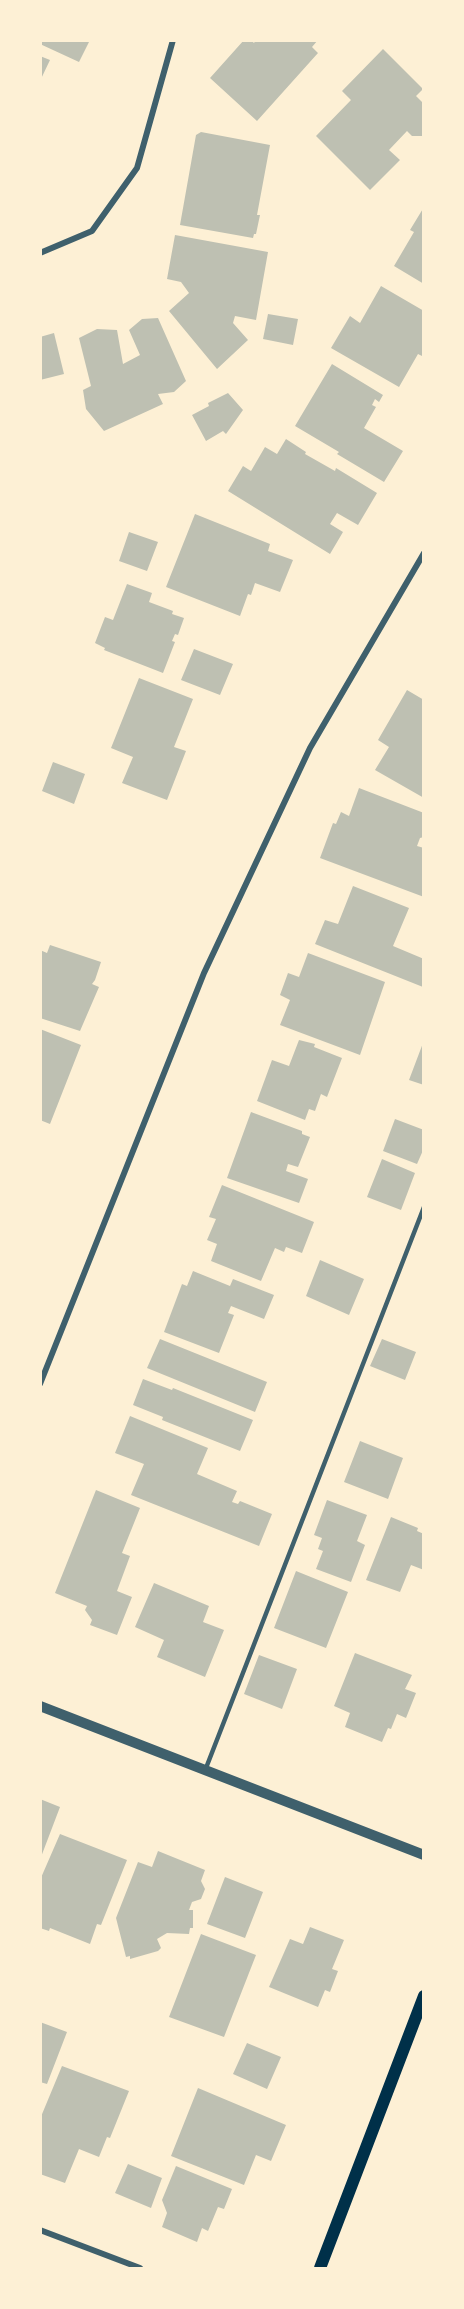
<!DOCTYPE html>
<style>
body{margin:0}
#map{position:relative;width:464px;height:2309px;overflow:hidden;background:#fdf0d5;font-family:Jost,sans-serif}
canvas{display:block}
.frame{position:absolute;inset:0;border:42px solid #fdf0d5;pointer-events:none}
</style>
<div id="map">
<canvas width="464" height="2309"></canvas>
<div class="frame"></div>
</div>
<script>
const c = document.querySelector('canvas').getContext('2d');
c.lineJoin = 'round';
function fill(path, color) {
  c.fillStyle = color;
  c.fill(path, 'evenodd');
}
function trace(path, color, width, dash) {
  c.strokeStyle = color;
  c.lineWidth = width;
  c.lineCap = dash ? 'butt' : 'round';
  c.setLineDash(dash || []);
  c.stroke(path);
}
const building = new Path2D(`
 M40 40H90L79 62 40 44Z
 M244 40H251L254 43 256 40H318L312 47 318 53 257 121 210 78Z
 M383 49 423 89 416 96 424 104V136H412L407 131 389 150 400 160 370 190 316 136 351 100 342 91Z
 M40 56 50 60 40 81Z
 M201 132 270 145 257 215H260L256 234H254L253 238 180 225 196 135Z
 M424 207V284L394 266 414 232 410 230Z
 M175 235 268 252 256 320 235 316 233 323 248 340 217 369 169 311 189 293 181 282 167 279Z
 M381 286 424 311V357L418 354 399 387 331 348 350 316 360 323Z
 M268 314 298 319 293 345 263 339Z
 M158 318 186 381 174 392 158 394 163 404 104 431 86 409 83 390 91 386 79 338 97 329 117 330 123 364 140 355 129 330 142 319Z
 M54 333 64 374 40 380V337Z
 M332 364 383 395 379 402 375 399 372 405 376 407 364 428 403 451 384 482 337 454 339 452 295 426Z
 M228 393 243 410 226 434 223 431 206 441 192 415 209 406 208 403Z
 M286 439 306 452 305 454 335 471 336 468 377 493 358 525 337 513 330 524 343 532 330 554 228 491 243 466 251 471 265 447 277 454Z
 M195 514 270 544 268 551 293 560 280 592 255 583 251 595 248 594 240 616 166 587Z
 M129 532 158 542 147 571 119 561Z
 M127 584 152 593 149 602 173 611 172 614 184 618 178 635 175 634 172 641 175 642 163 673 104 650 105 648 95 643 105 617 113 620Z
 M194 649 233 664 220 695 181 680Z
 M139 678 193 699 174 747 186 751 167 800 122 783 133 757 111 748Z
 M407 690 424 700V798L375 770 389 747 378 740Z
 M53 762 85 774 74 804 42 791Z
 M359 788 424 813V837L420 838 417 846 424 848V897L320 858 333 823 336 824 341 812 349 816Z
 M353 886 409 908 393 946 424 959 423 987 315 944 325 920 338 924Z
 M50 945 101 962 95 980 92 984 99 987 80 1031 40 1018V950L47 953Z
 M308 953 385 982 360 1055 280 1025 290 1000 280 995 288 973 299 977Z
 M40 1029 81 1045 50 1124 40 1120Z
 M299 1040 315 1044 314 1047 342 1058 327 1097 321 1094 315 1111 309 1109 305 1120 257 1101 272 1060 289 1066Z
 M423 1043H424V1085L409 1080Z
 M251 1112 302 1131V1134L310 1137 298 1167 288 1164 286 1171 308 1179 299 1203 227 1178Z
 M395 1119 424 1130V1148L417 1164 383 1151Z
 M382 1159 415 1173 401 1210 367 1197Z
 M222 1185 314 1222 302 1253 286 1247 284 1252 275 1248 261 1281 211 1261 217 1244 207 1240 216 1219 209 1217Z
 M320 1260 364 1279 349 1315 306 1296Z
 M193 1271 230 1286 233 1279 274 1295 264 1319 231 1306 228 1313 234 1315 219 1353 164 1332 182 1284 187 1286Z
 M160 1339 267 1382 255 1412 147 1368Z
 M382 1339 416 1352 405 1380 370 1366Z
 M143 1379 172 1390 173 1388 253 1420 240 1451 162 1420 163 1417 133 1405Z
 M130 1416 208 1448 197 1474 237 1491 232 1502 238 1504 240 1501 272 1514 259 1546 131 1495 144 1464 115 1453Z
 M360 1441 403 1458 388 1499 344 1482Z
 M96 1490 140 1508 122 1553 130 1556 117 1591 132 1597 117 1635 90 1625 92 1620 85 1610 87 1606 55 1593Z
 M327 1500 367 1515 357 1541 365 1545 351 1582 316 1569 323 1551 318 1549 322 1538 314 1535Z
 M391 1517 418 1528 417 1531 424 1534V1570L411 1565 400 1592 366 1580Z
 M296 1571 348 1592 326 1648 274 1628Z
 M154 1583 209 1606 203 1622 224 1630 205 1677 157 1657 164 1640 135 1627Z
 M355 1653 412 1675 405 1689 416 1693 406 1718 397 1714 391 1729 388 1728 382 1742 345 1727 350 1713 334 1706Z
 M259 1655 297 1669 282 1709 244 1694Z
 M40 1799 60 1807 41 1857H40Z
 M60 1834 127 1860 101 1925 97 1924 90 1944 50 1928 49 1931 40 1928V1880Z
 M158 1851 205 1870 201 1881 205 1889 201 1899 192 1902 189 1910H193V1928H190L189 1934 167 1933 157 1939 161 1948 158 1951 130 1959V1956L126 1957 116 1918 138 1862 152 1867Z
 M225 1877 263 1892 245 1938 207 1924Z
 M310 1927 344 1940 332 1969 338 1971 330 1992 325 1990 318 2007 269 1987 290 1939 303 1944Z
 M201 1934 256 1955 224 2037 169 2017Z
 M40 2022 67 2032 47 2084 40 2082Z
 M247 2043 281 2057 267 2089 233 2074Z
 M62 2066 129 2091 110 2138 107 2137 99 2157 79 2149 65 2183 40 2174V2119Z
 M198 2088 286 2125 271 2161 256 2155 244 2185 171 2156Z
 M128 2164 162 2178 151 2208 115 2193Z
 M176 2166 232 2189 224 2209 218 2207 208 2231 202 2228 197 2242 162 2227 167 2213 162 2200Z`);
const service = new Path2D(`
 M206 1768 424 1207`);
const minor = new Path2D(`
 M40 253 92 231 137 168 173 40
 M40 1384 204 973 310 748 424 553
 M40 2230 140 2268`);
const tertiary = new Path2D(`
 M40 1706 424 1855`);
const secondary = new Path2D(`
 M320 2268 424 1996`);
fill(building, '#bec0b2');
trace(service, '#3f606c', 4.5);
trace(minor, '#3f606c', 6);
trace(tertiary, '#3f606c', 10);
trace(secondary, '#003049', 12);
</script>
